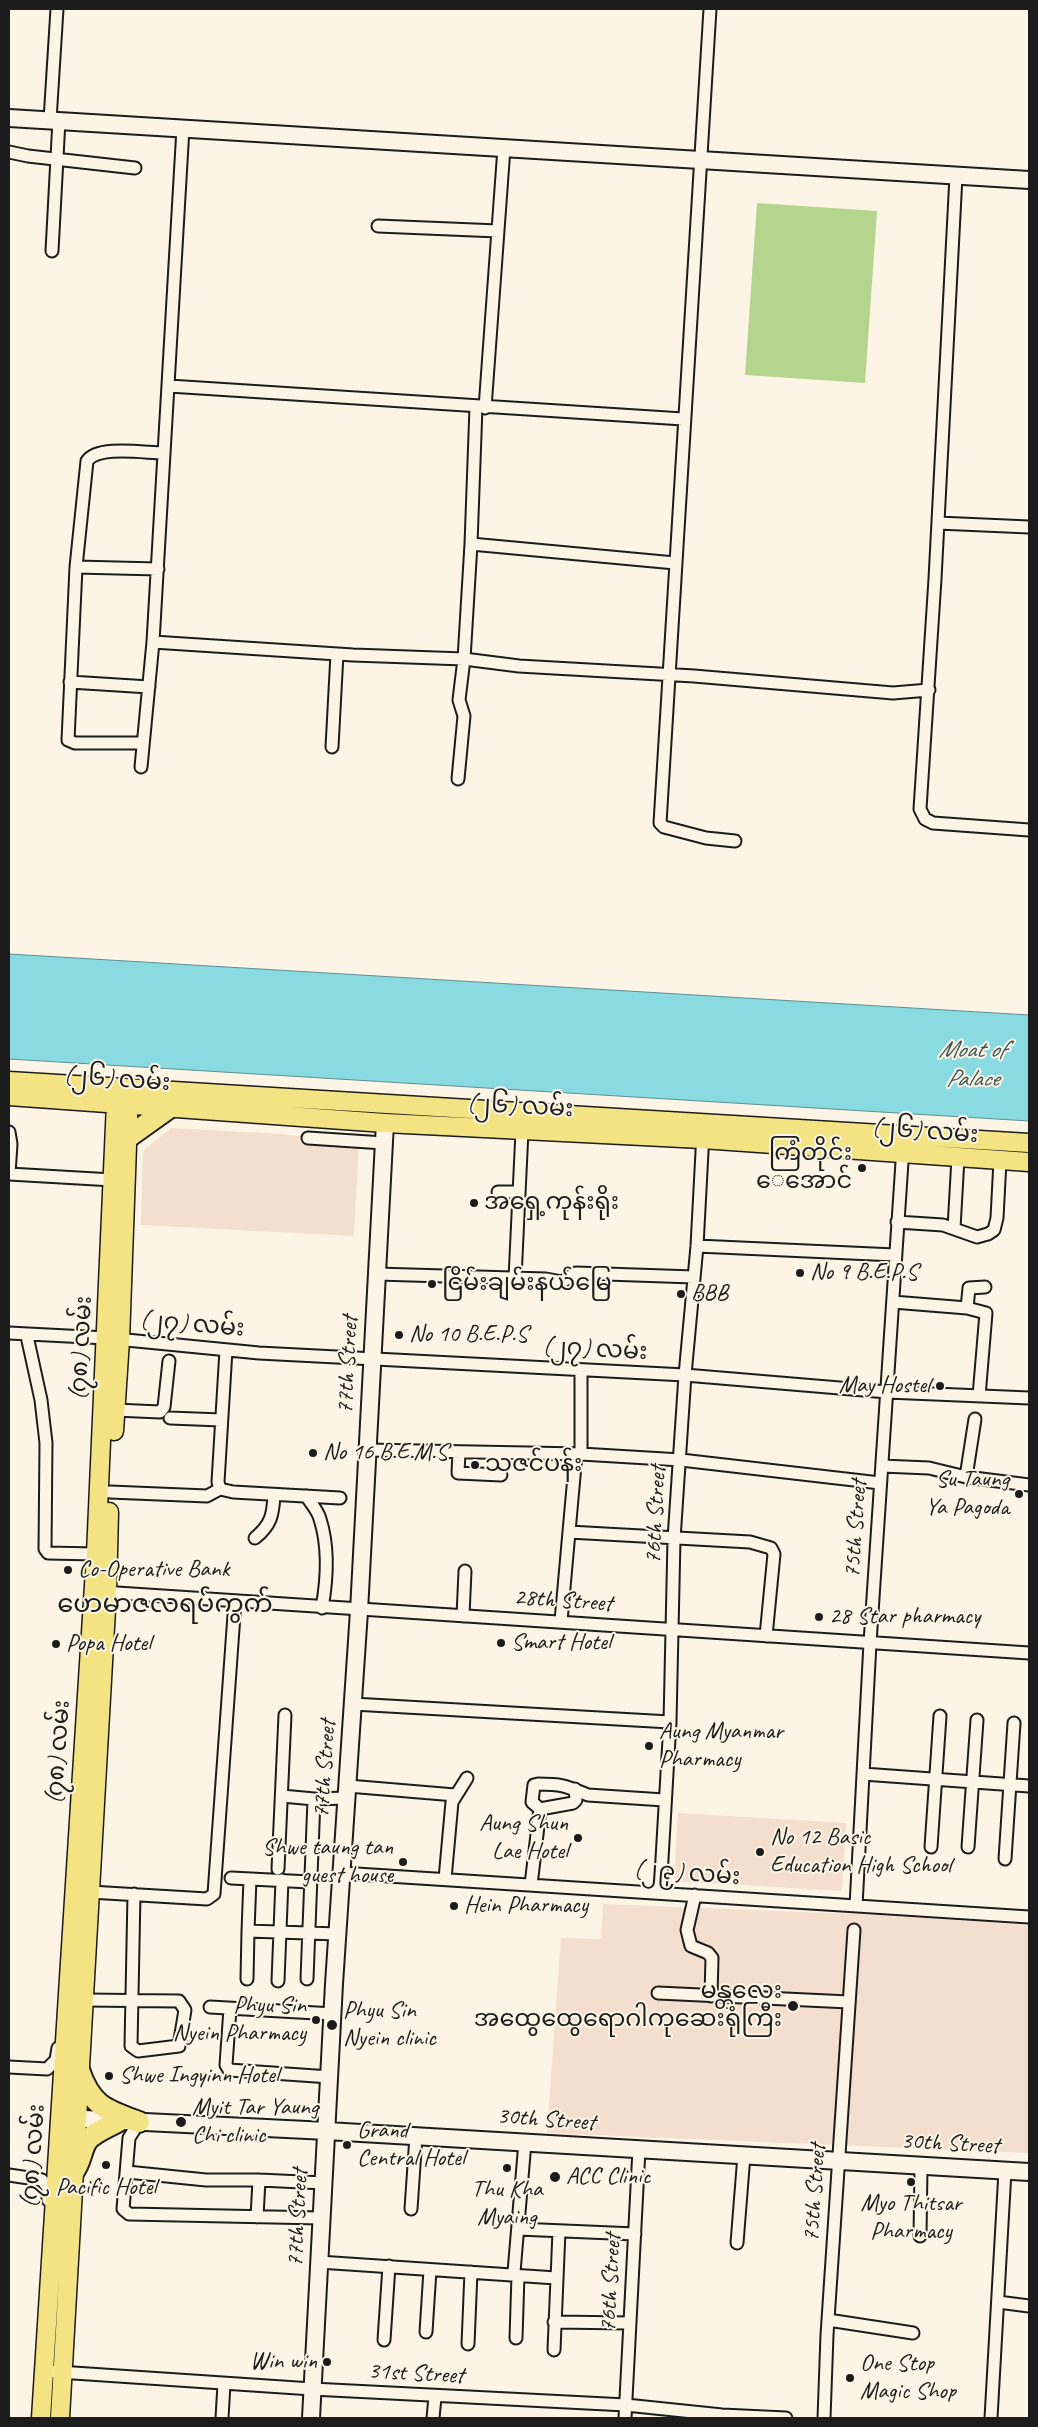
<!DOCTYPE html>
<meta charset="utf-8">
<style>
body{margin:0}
#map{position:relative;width:1038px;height:2427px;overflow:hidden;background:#fcf5e5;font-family:Caveat,sans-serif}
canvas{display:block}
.frame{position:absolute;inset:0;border:10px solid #1c1c1c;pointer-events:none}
</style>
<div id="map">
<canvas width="1038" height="2427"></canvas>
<div class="frame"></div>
</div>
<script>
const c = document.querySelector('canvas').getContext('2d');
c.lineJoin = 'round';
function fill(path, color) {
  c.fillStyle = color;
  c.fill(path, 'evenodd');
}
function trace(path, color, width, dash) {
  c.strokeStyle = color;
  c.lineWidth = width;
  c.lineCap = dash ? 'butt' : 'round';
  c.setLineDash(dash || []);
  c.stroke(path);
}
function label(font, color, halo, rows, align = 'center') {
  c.font = font + ' Caveat,"Noto Sans Myanmar",sans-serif';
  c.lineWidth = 4;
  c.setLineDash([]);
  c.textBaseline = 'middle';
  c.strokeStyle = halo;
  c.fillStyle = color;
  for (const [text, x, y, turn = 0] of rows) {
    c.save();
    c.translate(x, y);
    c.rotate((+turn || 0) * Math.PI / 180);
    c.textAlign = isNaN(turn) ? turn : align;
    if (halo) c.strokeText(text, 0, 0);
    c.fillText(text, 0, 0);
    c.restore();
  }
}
const built = new Path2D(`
 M171 1128 282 1134 359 1143 354 1236 141 1225 143 1151Z
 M678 1813 846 1823 842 1891 674 1881Z
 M603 1904 876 1915 1029 1925V2153L547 2133 561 1938 601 1939Z`);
const green = new Path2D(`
 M757 203 877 211 865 383 745 375Z`);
const water = new Path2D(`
 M9 954 1029 1015V1121L9 1059Z`);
const street = new Path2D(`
 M710 9 660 823 664 827 706 838 735 841
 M50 120 57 9
 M9 152 28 156 135 168
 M956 176 935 579 920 809 925 819 933 823 1029 830
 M378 226 498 231
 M52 251 59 120
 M169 386 683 419
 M476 407 471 544 675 563
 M485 408 504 148
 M938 523 1029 527
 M76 567 158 569
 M153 642 353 655 464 659 519 666 694 676 893 693 929 690
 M70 682 149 687
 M143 743H75L68 740 76 567 87 461C98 445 145 453 164 453
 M332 747 337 654
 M141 767 153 642 183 128
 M458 779 464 716 459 700 464 659 471 544
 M9 1132 11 1144 9 1174
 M308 1138 384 1143
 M9 1174 113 1180
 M498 1192H519
 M897 1222 943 1225 977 1237 988 1234 994 1230 997 1218 1000 1161
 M954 1228 958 1158
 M697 1246 895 1255
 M377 1274 546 1279 562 1282 576 1273 694 1277
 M515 1278 522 1131
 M893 1302 967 1308 986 1313 979 1396
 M967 1308 969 1288 985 1287
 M9 1333 106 1338 259 1353 685 1375 887 1392 1029 1398
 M27 1336 41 1400 46 1443 45 1549 48 1553 96 1554
 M226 1350 218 1482 220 1489 233 1492 340 1498
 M115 1410 160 1412 164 1407 169 1361
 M170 1418 221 1420
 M367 1450 581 1454 681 1460 880 1483
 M459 1452 458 1473 501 1475
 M581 1454V1371
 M882 1466 929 1468 966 1477 1029 1485
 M966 1477 975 1419
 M110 1492 207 1496 220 1489
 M306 1496C311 1503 318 1511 320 1519 329 1547 327 1580 322 1608
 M569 1532 750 1542 771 1548 774 1554 766 1636
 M255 1538C271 1525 273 1515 274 1495
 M102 1592 1029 1653
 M463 1616 465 1571
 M561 1621 576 1454
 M353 1704 670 1722
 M863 1774 1029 1786
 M348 1786 455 1795
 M575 1789 576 1800 573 1803 540 1809 532 1802 534 1785 538 1784C563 1784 566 1786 588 1795L664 1800
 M282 1796 314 1799
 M931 1847 940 1716
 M968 1847 977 1720
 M1005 1859 1014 1723
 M278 1869 285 1715
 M341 1873 1029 1917
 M231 1878 310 1882
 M250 1879 248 1931 338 1934
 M445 1879 452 1802 467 1778
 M531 1885 540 1809
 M90 1892 207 1899 214 1894 235 1601
 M660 1893 670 1722 674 1539 685 1375 697 1246 703 1133
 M695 1895 687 1930 691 1946 708 1953 712 1958 711 1996
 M856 1906 870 1643 903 1147
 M247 1979 248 1931
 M307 1979 314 1799 347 1798
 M278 1981 282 1880
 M658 1993 849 2002
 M85 2000 179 2001 185 2010 179 2046 138 2051 131 2046 134 1894
 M210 2007 334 2014
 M230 2009 226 2065 229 2070 330 2077
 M9 2067 47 2069 56 2060 58 2048
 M139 2122 129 2138 123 2209 129 2214 321 2218
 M127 2172 206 2180H259L324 2183
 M9 2175 42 2180 48 2188V2200
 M411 2209 416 2136
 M257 2217 259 2180
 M518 2229 635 2234
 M920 2236 921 2167
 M737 2243 744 2155
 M319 2262 556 2278
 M511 2275 514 2272 525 2142
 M998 2302 1029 2306
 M828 2320 913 2333
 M554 2322 630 2323
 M426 2332 430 2270
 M516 2338 518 2275
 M384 2340 389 2266
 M468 2344 471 2272
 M554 2350 559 2231
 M44 2371 312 2389 626 2405 722 2415 786 2418
 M222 2418 224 2384
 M433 2418 435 2397
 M625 2418 639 2149
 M824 2418 827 2335 854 1930
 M991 2418 1005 2171`);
const secondary = new Path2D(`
 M9 118 1029 180
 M64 2118 327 2131 1029 2172
 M311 2418 334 1984 359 1611 385 1123`);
const primary = new Path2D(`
 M9 1081 1029 1143
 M9 1096 385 1123 702 1139 1029 1162
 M114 1431 120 1340 129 1090
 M41 2418 96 1554 116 1103 115 1089
 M60 2418 107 1592 109 1512`);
const highway = new Path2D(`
 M127 1138 169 1108
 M79 2070C91 2106 106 2110 139 2122
 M74 2171C81 2162 81 2150 87 2141 94 2132 109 2127 119 2121`);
const markers = [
 [862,1168,5,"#1c1c1c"],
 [474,1203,5,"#1c1c1c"],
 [800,1273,5,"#1c1c1c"],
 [432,1284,5,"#1c1c1c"],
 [681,1294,5,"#1c1c1c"],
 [399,1335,5,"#1c1c1c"],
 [940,1386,5,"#1c1c1c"],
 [313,1453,5,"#1c1c1c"],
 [475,1465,5,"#1c1c1c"],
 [1019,1494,5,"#1c1c1c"],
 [68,1570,5,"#1c1c1c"],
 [819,1617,5,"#1c1c1c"],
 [501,1643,5,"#1c1c1c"],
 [56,1644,5,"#1c1c1c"],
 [649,1746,5,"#1c1c1c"],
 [578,1838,5,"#1c1c1c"],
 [760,1852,5,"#1c1c1c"],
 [403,1862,5,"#1c1c1c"],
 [454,1906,5,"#1c1c1c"],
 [793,2006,6,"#1c1c1c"],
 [316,2020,5,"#1c1c1c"],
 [332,2025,6,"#1c1c1c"],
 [109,2076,5,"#1c1c1c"],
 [181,2122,6,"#1c1c1c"],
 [347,2145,5,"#1c1c1c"],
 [106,2165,5,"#1c1c1c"],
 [507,2168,5,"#1c1c1c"],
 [555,2177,6,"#1c1c1c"],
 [911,2182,5,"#1c1c1c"],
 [327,2362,5,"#1c1c1c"],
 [850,2378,5,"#1c1c1c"]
];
const streetNames = [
 ["(၂၆) လမ်း",117,1080,4],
 ["(၂၆) လမ်း",520,1107,3],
 ["(၂၆) လမ်း",925,1132,4],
 ["(၂၇) လမ်း",192,1325,5],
 ["(၇၈) လမ်း",82,1348,-87],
 ["(၂၇) လမ်း",595,1350,3],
 ["77th Street",348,1365,-87],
 ["76th Street",656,1515,-87],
 ["75th Street",856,1529,-86],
 ["28th Street",563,1601,4],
 ["(၇၈) လမ်း",59,1752,-86],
 ["77th Street",325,1769,-86],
 ["(၂၉) လမ်း",687,1874,4],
 ["30th Street",546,2120,4],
 ["30th Street",950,2144,3],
 ["(၇၈) လမ်း",34,2156,-86],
 ["75th Street",815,2193,-86],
 ["77th Street",298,2218,-87],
 ["76th Street",611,2283,-87],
 ["31st Street",416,2374,3]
];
const poiNames = [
 ["ကြံတိုင်း‌",852,1154,"right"],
 ["‌ေအောင်",852,1182,"right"],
 ["အရှေ့ကုန်းရိုး",484,1203],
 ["No 9 B.E.P.S",810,1273],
 ["ငြိမ်းချမ်း‌နယ်မြေ",442,1284],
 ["BBB",691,1294],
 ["No 10 B.E.P.S",409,1335],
 ["May Hostel",930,1386,"right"],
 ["No 16 B.E.M.S",323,1453],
 ["သဇင်ပန်း",485,1465],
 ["Su Taung",1009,1480,"right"],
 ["Ya Pagoda",1009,1508,"right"],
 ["Co-Operative Bank",78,1570],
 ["28 Star pharmacy",829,1617],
 ["Smart Hotel",511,1643],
 ["Popa Hotel",66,1644],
 ["Aung Myanmar",659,1732],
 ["Pharmacy",659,1760],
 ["Aung Shun",568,1824,"right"],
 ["Lae Hotel",568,1852,"right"],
 ["No 12 Basic",770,1838],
 ["Education High School",770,1866],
 ["Shwe taung tan",393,1848,"right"],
 ["guest house",393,1876,"right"],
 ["Hein Pharmacy",464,1906],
 ["မန္တလေး",782,1992,"right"],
 ["အထွေထွေရောဂါကုဆေးရုံကြီး",782,2020,"right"],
 ["Phyu Sin",306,2006,"right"],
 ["Nyein Pharmacy",306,2034,"right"],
 ["Phyu Sin",343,2011],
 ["Nyein clinic",343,2039],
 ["Shwe Ingyinn Hotel",119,2076],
 ["Myit Tar Yaung",192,2108],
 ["Chi clinic",192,2136],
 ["Grand",357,2131],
 ["Central Hotel",357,2159],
 ["ACC Clinic",566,2177],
 ["Pacific Hotel",106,2188,"center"],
 ["Thu Kha",507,2190,"center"],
 ["Myaing",507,2218,"center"],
 ["Myo Thitsar",911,2204,"center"],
 ["Pharmacy",911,2232,"center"],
 ["Win win",317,2362,"right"],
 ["One Stop",860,2364],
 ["Magic Shop",860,2392]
];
const waterNames = [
 ["Moat of",972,1050],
 ["Palace",972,1079]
];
const quarterNames = [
 ["ဟေမာဇလရပ်ကွက်",165,1605]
];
fill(built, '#f4decd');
fill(green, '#b5d48d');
fill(water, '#89dbe1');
trace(water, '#5d8f92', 1);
trace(street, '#1c1c1c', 15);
trace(secondary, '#1c1c1c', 20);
trace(primary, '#1c1c1c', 21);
trace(highway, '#1c1c1c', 24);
trace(street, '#fcf5e5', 11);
trace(secondary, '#fcf5e5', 16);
trace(primary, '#f4e382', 18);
trace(highway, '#f4e382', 20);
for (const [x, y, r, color] of markers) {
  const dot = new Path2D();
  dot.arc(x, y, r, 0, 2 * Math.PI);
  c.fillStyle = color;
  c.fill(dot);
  trace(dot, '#fcf5e5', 2);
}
label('24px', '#1c1c1c', '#fcf5e5', streetNames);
label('24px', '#1c1c1c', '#fcf5e5', poiNames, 'left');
label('italic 25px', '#3d5557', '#fcf5e5', waterNames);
label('26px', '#1c1c1c', '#fcf5e5', quarterNames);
</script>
